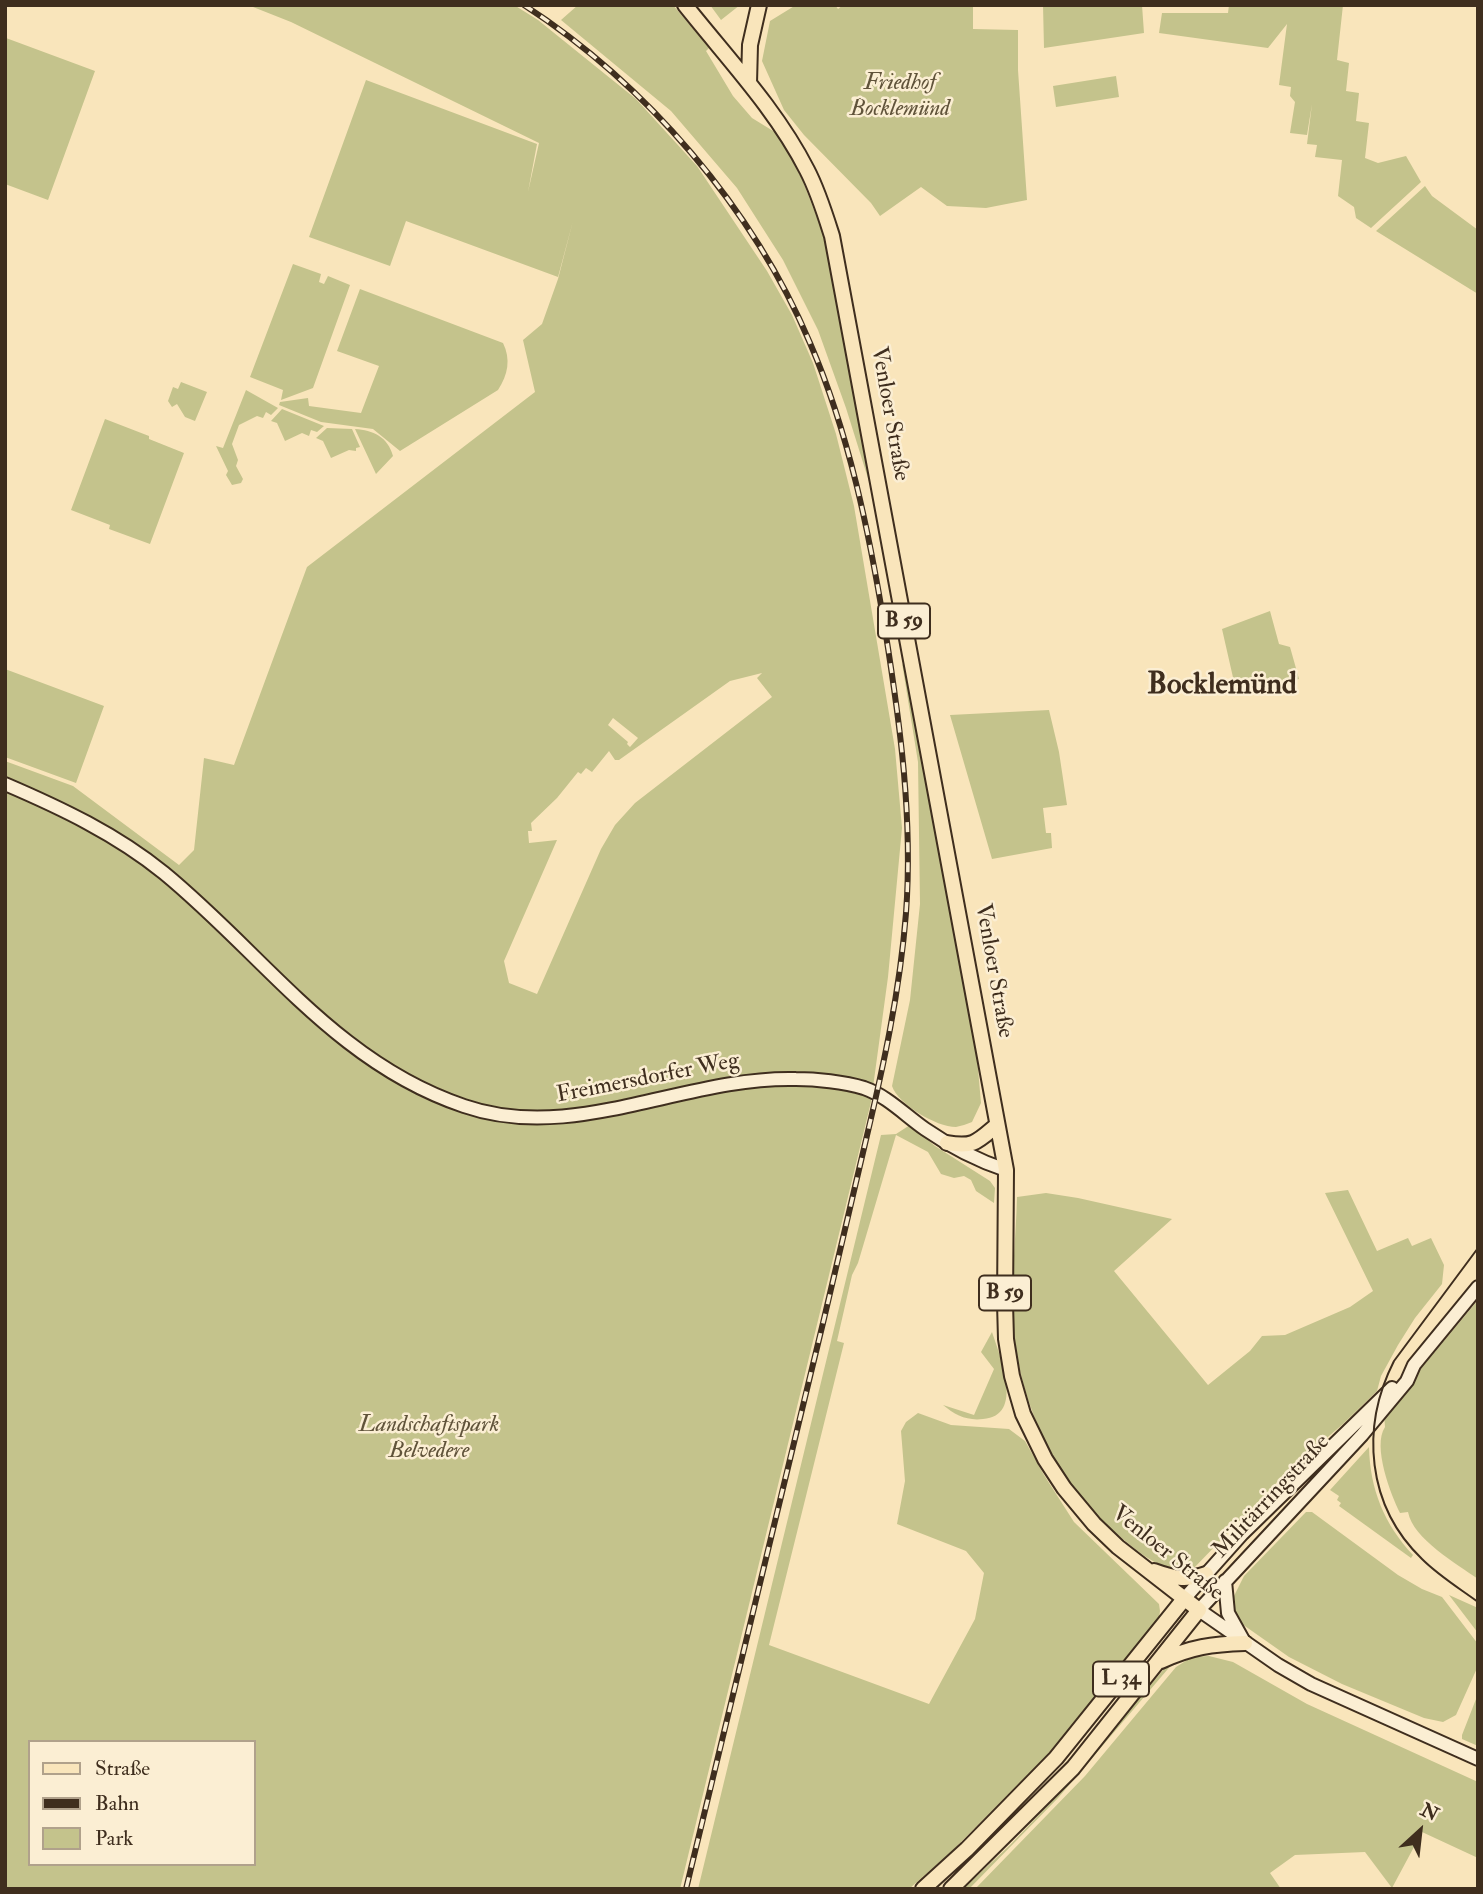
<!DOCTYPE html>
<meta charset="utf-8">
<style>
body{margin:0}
#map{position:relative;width:1483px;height:1894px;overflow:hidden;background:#f9e5bb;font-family:"IM FELL Double Pica",serif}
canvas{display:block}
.frame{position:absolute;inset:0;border:7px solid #3f2e1e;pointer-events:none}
.legend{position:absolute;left:28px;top:1740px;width:228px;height:126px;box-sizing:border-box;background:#fbeed3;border:2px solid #b0a18b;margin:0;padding:9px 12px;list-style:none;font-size:21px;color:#3f2e1e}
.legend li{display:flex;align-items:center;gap:14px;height:35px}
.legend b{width:35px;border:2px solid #b0a18b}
.north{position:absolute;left:1385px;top:1796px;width:70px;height:70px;-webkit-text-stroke:5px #fbeed3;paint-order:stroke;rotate:27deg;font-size:19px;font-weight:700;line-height:28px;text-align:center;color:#3f2e1e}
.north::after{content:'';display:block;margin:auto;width:24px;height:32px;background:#3f2e1e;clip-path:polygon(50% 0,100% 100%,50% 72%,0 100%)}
</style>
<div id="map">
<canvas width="1483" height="1894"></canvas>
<div class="frame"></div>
<ul class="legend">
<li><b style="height:9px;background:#f9e5bb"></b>Straße</li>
<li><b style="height:9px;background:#3f2e1e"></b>Bahn</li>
<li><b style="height:19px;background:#c4c38c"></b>Park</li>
</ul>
<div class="north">N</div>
</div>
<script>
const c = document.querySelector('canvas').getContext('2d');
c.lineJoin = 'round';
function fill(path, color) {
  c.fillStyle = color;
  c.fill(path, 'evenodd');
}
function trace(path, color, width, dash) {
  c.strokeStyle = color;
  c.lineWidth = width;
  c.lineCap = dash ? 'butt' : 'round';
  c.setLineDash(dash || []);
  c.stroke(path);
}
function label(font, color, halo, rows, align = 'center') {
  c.font = font + ' "IM FELL Double Pica",serif';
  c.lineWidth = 5;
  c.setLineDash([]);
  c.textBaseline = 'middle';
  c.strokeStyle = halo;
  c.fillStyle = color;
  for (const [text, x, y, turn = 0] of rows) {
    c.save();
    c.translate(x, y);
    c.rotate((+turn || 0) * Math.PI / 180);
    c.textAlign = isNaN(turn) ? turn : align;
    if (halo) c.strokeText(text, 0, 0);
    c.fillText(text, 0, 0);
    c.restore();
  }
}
const green = new Path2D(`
 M248 5H514L538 20 636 99 697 166 767 271 792 315 813 363 836 434 854 506 895 749 902 828 888 977 871 1102 680 1889H5V761L73 786 179 865 194 850 204 758 234 765 307 567 535 392 523 340 542 324 558 279 573 221 558 277 406 221 390 266 309 237 366 80 537 144 528 192 539 143 291 22ZM762 673 757 678 772 697 635 803 615 825 601 849 537 994 509 983 504 961 557 840 529 843 528 831H532L531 823 557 798 578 772 581 774 586 768 592 772 609 751 615 760H619L730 681ZM613 718 638 738 630 747 627 744 628 742 608 725ZM30 1742H254V1864H30Z
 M578 5H673L709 48 706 51 733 96 752 118 778 134 802 179 823 233 852 369 876 504 846 408 818 330 783 260 737 188 671 111 561 20Z
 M710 5H740L721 20Z
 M796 5H835L838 9 843 5H973V29L1018 30V70L1027 200 986 208 947 206 921 187 880 216 871 203 804 135 784 110 762 61 770 21Z
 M1043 5H1142L1144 33 1044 48Z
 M1229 5H1343L1337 60 1349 63 1346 91 1359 93 1356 121 1369 123 1365 158 1378 163 1406 156 1421 182 1371 228 1356 218 1354 207 1338 196 1342 160 1315 157 1317 145 1307 144 1312 104 1307 135 1290 133 1295 102 1290 96 1291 87 1279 85 1287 24 1268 48 1159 33 1162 13H1228Z
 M6 38 95 71 48 200 5 184Z
 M1116 76 1119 97 1056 107 1053 86Z
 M1425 186 1432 196 1478 230V294L1376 231Z
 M293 264 321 274 319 282 324 284 328 276 350 285 313 388 281 400 283 390 250 377Z
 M360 289 503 343C511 359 508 375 498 390L400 451 373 429 321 422 279 405 280 402 308 398 309 406 361 413 379 366 337 351Z
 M181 382 207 392 195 421 185 417 177 404 172 407 168 401 173 387 178 389Z
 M246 390 278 408 271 415 266 412 263 418 257 416 239 425 232 444 238 460 236 466 243 479 241 483 232 485 226 475 228 471 216 446 223 448Z
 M282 409 324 426 317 432 311 430 309 436 302 433 285 441 277 423 271 421Z
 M105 419 149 436V439L184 453 150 544 109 529 110 525 71 510Z
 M327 428 352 429 360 447 356 448V451L349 450 331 458 323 441 316 438Z
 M355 429C373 430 388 437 393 456L376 474Z
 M1270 611 1279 644 1290 647 1299 679 1237 695 1222 629Z
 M902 663 911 683 976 1046 981 1103 972 1122C967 1124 961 1126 956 1127 936 1127 898 1104 892 1086L910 1000 920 904 918 762Z
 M5 669 104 706 76 783 5 757Z
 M1049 710 1059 752 1067 805 1043 808 1046 833H1051L1052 848 992 859 950 715Z
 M910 1125 935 1146 990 1181 995 1188 994 1203 976 1191 971 1180 964 1176 954 1178 941 1174 928 1152 896 1135 858 1263 852 1275 837 1341 844 1343 769 1645 929 1704 975 1619 984 1573 966 1551 897 1524 905 1481 901 1431 906 1422 918 1413 951 1425 1009 1429 1025 1441 1044 1475 1074 1522 1159 1604 1160 1611 1159 1618 1047 1755 952 1851 909 1889H698L881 1135 896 1134Z
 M1348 1190 1377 1251 1408 1238 1412 1246 1431 1238 1444 1265 1442 1284 1415 1318 1398 1345 1381 1376 1377 1391 1343 1424 1287 1472 1191 1571C1162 1573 1138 1552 1117 1534 1058 1483 1020 1407 1014 1330 1010 1286 1016 1240 1017 1197L1046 1193 1078 1198 1172 1219 1114 1271 1208 1385 1250 1351 1262 1336 1285 1335 1350 1307 1373 1291 1325 1193Z
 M1478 1300V1579C1457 1564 1413 1539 1408 1512L1400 1513C1391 1495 1372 1446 1385 1427L1384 1413Z
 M992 1332C1000 1357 1025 1416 983 1419 967 1421 955 1415 943 1405L974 1415 994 1369 981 1352Z
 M1369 1447C1370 1489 1384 1524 1413 1555L1411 1558 1339 1506 1341 1503 1337 1500 1339 1496 1330 1490Z
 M1306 1512H1312L1398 1575 1422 1589 1442 1597 1478 1644V1666L1456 1715 1443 1722 1424 1718 1342 1684 1289 1657 1242 1624 1233 1612 1231 1602 1244 1576Z
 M1449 1595 1478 1608V1633Z
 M1209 1656 1233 1662 1307 1704 1478 1782V1858L1422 1832 1392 1888 1365 1852 1295 1855 1270 1873 1281 1889H975L1085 1776 1176 1667 1192 1657Z
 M1169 1663H1173L1058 1798 969 1889H963L1010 1845 1057 1796Z
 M1478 1694V1746L1462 1739V1735Z`);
const secondary = new Path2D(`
 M5 784C61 808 116 834 164 873 264 955 336 1063 464 1106 574 1144 684 1076 796 1079 816 1079 844 1082 864 1088 887 1096 905 1115 925 1129 951 1147 976 1160 1006 1170
 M1478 1287 1414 1365 1407 1381 1362 1435 1199 1610 1278 1665 1311 1684 1478 1759
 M1225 1581 1228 1613 1243 1640
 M1184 1599 1242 1534 1392 1388`);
const primary = new Path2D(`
 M685 5C727 58 776 109 807 170 818 191 825 214 832 236L1006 1170 1005 1303 1006 1339 1012 1376 1023 1414 1045 1459 1064 1488 1094 1524 1118 1547 1199 1610 1073 1768 951 1889
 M749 83 750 45 759 5
 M947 1143C973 1148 977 1142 997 1125
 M1154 1571C1173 1578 1186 1581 1206 1574
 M1161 1661C1191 1647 1212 1644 1245 1643
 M923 1889 967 1849 1056 1758 1184 1599`);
const tram = new Path2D(`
 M1478 1248 1394 1361C1360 1428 1367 1506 1422 1559 1439 1576 1459 1588 1478 1602`);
const rail = new Path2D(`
 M524 5C646 84 753 208 810 343 849 433 869 532 885 629 900 723 913 818 906 913 900 991 883 1068 865 1144 851 1204 837 1264 823 1323 777 1512 732 1700 686 1889`);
const shields = [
 [904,621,52],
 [1005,1293,52],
 [1121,1679,56]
];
const shieldNames = [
 ["B 59",904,621],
 ["B 59",1005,1293],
 ["L 34",1121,1679]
];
const parkNames = [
 ["Friedhof",900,84],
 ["Bocklemünd",900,110],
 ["Landschaftspark",429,1426],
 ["Belvedere",429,1452]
];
const streetNames = [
 ["Venloer Straße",889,414,80],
 ["Venloer Straße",993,971,80],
 ["Freimersdorfer Weg",648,1079,-11],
 ["Militärringstraße",1272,1497,-47],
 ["Venloer Straße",1167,1554,39]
];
const districtNames = [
 ["Bocklemünd",1222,687]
];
fill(green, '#c4c38c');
trace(secondary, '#3f2e1e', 16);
trace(primary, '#3f2e1e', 18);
trace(secondary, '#fbeed3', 12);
trace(primary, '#f9e5bb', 14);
trace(tram, '#3f2e1e', 2);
trace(rail, '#3f2e1e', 6);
trace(rail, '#fbeed3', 3.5, [10]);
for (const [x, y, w] of shields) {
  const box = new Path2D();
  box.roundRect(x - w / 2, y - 17.5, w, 35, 5);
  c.fillStyle = '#fbeed3';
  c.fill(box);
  trace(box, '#3f2e1e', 2);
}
label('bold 21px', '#3f2e1e', null, shieldNames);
label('italic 23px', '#60533a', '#fbeed3', parkNames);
label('23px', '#3f2e1e', '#fbeed3', streetNames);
label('bold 30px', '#3f2e1e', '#fbeed3', districtNames);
</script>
